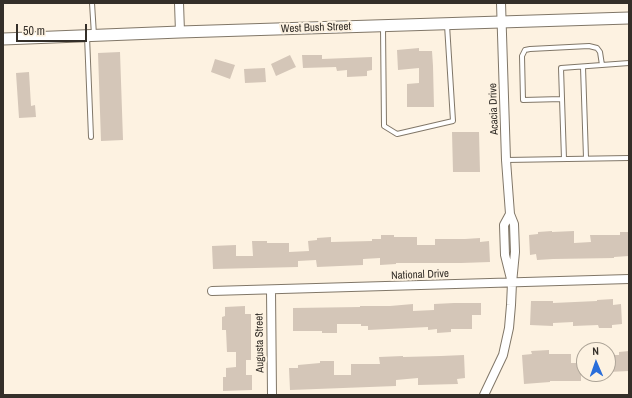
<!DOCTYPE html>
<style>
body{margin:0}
#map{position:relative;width:632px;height:398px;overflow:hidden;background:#fdf2e1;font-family:"Archivo Narrow",sans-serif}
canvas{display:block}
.frame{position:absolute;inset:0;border:4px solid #342f29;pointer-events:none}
.north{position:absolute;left:576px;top:342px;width:40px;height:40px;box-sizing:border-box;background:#fdf2e1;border:1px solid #ada497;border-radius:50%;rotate:358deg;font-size:11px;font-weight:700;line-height:16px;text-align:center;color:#342f29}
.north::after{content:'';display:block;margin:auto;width:14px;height:18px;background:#2a6eda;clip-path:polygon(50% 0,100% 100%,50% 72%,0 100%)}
.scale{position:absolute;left:16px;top:24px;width:71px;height:18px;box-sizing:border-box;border:2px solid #342f29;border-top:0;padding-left:5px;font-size:12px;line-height:14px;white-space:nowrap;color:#342f29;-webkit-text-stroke:3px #fdf2e1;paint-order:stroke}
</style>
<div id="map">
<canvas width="632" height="398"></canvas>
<div class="frame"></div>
<div class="north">N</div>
<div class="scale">50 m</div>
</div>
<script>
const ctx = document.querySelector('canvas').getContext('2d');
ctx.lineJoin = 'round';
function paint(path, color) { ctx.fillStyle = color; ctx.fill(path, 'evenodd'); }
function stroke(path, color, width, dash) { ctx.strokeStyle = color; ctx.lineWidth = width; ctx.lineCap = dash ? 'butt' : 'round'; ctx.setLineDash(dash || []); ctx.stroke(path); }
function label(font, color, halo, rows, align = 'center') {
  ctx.font = font + ' "Archivo Narrow",sans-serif'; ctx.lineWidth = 4; ctx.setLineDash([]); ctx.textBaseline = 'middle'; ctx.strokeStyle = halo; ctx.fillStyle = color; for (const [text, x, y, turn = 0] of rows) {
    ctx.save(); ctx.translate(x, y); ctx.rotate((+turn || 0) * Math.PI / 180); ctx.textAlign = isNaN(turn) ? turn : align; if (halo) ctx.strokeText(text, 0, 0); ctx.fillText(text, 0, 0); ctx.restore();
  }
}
paint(new Path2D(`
 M419 48V51H432L433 66 434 107H407V84L419 83V68L398 70 397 50Z
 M120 52 123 140 101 141 98 53Z
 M290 55 296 67 276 76 271 64Z
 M302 55H322V59L372 57V70L367 71V76L347 77V70L337 71 336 67 303 68Z
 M215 59 235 65 230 79 211 72Z
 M265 68 266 82 245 83 244 69Z
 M29 72 31 106 35 105 36 117 19 118 16 73Z
 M452 132H479L480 172H453Z
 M552 231V232L574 231V243L591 242 590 235H620V232H629V256L614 257V258L553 259 537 260 536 254 530 255 529 235 538 234V232Z
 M381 235H394V237H417V245H435V239H465L480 238V242L489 241 490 262 461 263H396V264L380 265V258L363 259V265L317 267 316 260 298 261V267L213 269 212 246 236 245V256H253L252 241H267V243H289V252L309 251 308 241 317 240V238L331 237V242L372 241V239H381Z
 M613 299V305L621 304 622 324 612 325V328H599L598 325 573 326V322L553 323V326L530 325 531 301H553V303L597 301V300Z
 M454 303H481V315H472V329H451V332L437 333V329L428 330V327L368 330V326H361V324H337V333H322V331H293V308L360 307V306H390L413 304V311L434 310V304Z
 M245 306V314H251V360H246V375H252V390L223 391V377H226V368L236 367V352H227L226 330H222V317L225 316V307Z
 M549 350V354H571V363H581V381H550V382L524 384 522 355 532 354 531 351Z
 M629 351V371L608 372V355H619V352Z
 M464 355 465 378 457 379 458 384 418 385V378L396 380V386L290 390 289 368H298V365L320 363V361H334V375H351V364H380L379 357 403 356V357L441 356Z`), '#d4c6b8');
const service = new Path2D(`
 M92 3 94 35
 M383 27 384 126 397 134 453 121 447 25
 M87 36 91 137
 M583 67 586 158
 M562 99 523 100 522 56 525 50 530 49 589 46 597 48 600 52 602 65
 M564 159 561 68 629 63
 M506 160 629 158`);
const minor = new Path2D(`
 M179 3 180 32
 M501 3 506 160 510 214
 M271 290 272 395
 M212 291 629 279
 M484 395 503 355 509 328 511 305 512 283 515 252 514 224 510 214 504 225 505 255 512 283`);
const secondary = new Path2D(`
 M3 39 180 32 629 18`);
stroke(service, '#817768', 6);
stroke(minor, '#817768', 10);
stroke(secondary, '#817768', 13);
stroke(service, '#fff', 4);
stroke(minor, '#fff', 8);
stroke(secondary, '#fff', 11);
label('11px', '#342f29', '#fdf2e1', [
 ["West Bush Street",316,28,-2],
 ["Acacia Drive",494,109,-92],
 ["National Drive",420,275,-2],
 ["Augusta Street",260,343,-91]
]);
</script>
